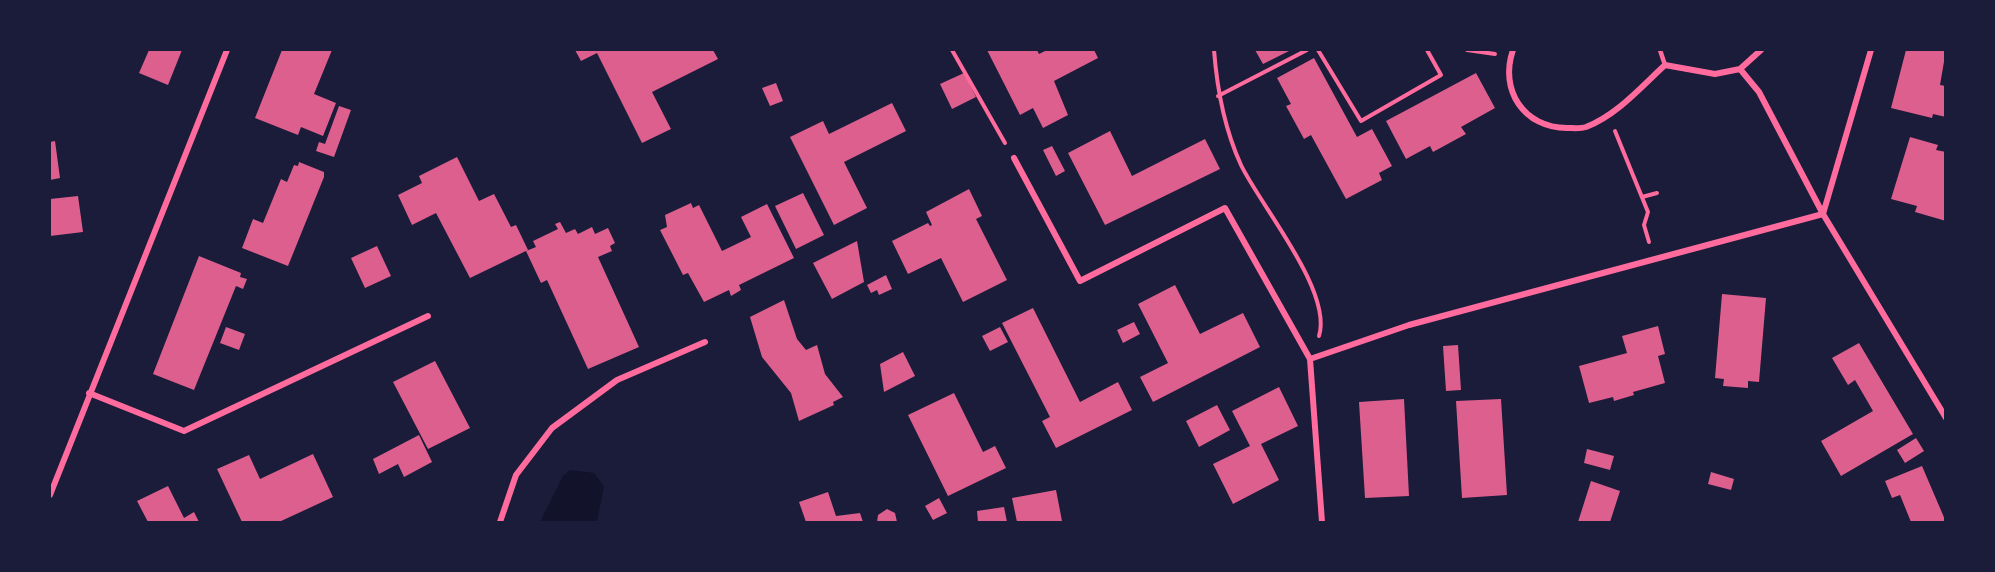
<!DOCTYPE html>
<style>
body{margin:0}
#map{position:relative;width:1995px;height:572px;overflow:hidden;background:#1b1b3a;font-family:Figtree,sans-serif}
canvas{display:block}
.frame{position:absolute;inset:0;border:51px solid #1b1b3a;pointer-events:none}
</style>
<div id="map">
<canvas width="1995" height="572"></canvas>
<div class="frame"></div>
</div>
<script>
const ctx = document.querySelector('canvas').getContext('2d');
ctx.lineJoin = 'round';
function paint(path, color) { ctx.fillStyle = color; ctx.fill(path, 'evenodd'); }
function stroke(path, color, width, dash) { ctx.strokeStyle = color; ctx.lineWidth = width; ctx.lineCap = dash ? 'butt' : 'round'; ctx.setLineDash(dash || []); ctx.stroke(path); }
paint(new Path2D(`
 M570 470 594 473 604 486 597 522H540L563 476Z`), '#12122b');
paint(new Path2D(`
 M149 50H182L168 85 139 73Z
 M282 50H332L314 94 336 103 323 136 301 127 298 135 255 118Z
 M575 50H713L718 59 652 92 671 129 642 143 597 53 581 61Z
 M987 50H1037L1039 54 1047 50H1094L1098 58 1054 81 1068 115 1043 128 1033 108 1020 115Z
 M1255 50H1291L1263 64Z
 M1906 50H1946L1940 85 1946 86V117L1933 114 1932 118 1891 108Z
 M1314 58 1357 137 1372 129 1392 166 1379 173 1382 180 1346 199 1311 135 1304 139 1286 106 1291 104 1277 78Z
 M964 73 976 97 952 109 940 84Z
 M1476 73 1495 108 1461 127 1466 134 1433 152 1430 146 1406 159 1386 121Z
 M776 83 783 101 770 106 762 88Z
 M892 103 906 131 844 162 867 208 834 225 790 137 823 121 829 134Z
 M339 106 351 110 334 157 316 151 319 142 325 144Z
 M1110 131 1132 176 1205 139 1220 169 1105 225 1068 153Z
 M1910 137 1938 145 1936 150 1946 152V221L1915 212 1917 206 1891 199Z
 M55 141 60 178 50 180V142Z
 M1052 146 1065 171 1056 176 1043 150Z
 M457 157 479 201 494 194 511 227 516 225 528 250 470 278 436 213 412 225 398 195 422 183 419 176Z
 M299 162 324 172V177L288 266 242 248 253 219 263 223 281 179 287 182 294 165 298 166Z
 M969 189 982 216 976 219 1007 280 963 302 941 258 908 274 892 241 928 223 930 226 932 225 926 212Z
 M803 193 824 235 796 249 775 206Z
 M78 196 83 232 50 236V199Z
 M691 203 693 208 699 205 722 251 751 237 741 217 767 204 794 258 739 285 741 290 731 296 729 290 704 302 688 273 683 275 660 230 667 227 665 215Z
 M560 222 566 233 575 229 578 234 592 227 595 234 608 228 615 243 610 246 612 251 598 257 639 347 588 369 547 280 541 283 526 251 536 247 533 241 558 229 555 224Z
 M857 241 864 282 832 299 813 263Z
 M377 246 391 276 365 288 351 258Z
 M199 256 241 273 240 277 247 279 243 289 236 286 194 390 153 374Z
 M886 275 892 289 879 295 877 290 871 293 867 285Z
 M1175 285 1200 334 1243 313 1260 347 1153 402 1140 377 1168 363 1138 304Z
 M1722 294 1766 298 1759 382 1748 381V388L1723 386 1724 379 1715 378Z
 M784 300 797 339 806 350 817 345 825 374 843 397 833 402 834 405 799 421 791 393 762 357 750 317Z
 M1033 308 1080 402 1118 382 1132 410 1056 448 1042 421 1050 417 1002 323Z
 M1134 322 1140 334 1123 343 1117 330Z
 M1658 326 1665 354 1658 356 1665 383 1633 392 1634 395 1614 401 1613 397 1589 403 1579 366 1627 353 1622 336Z
 M226 327 245 334 239 350 220 343Z
 M1000 327 1008 342 990 351 982 336Z
 M1859 343 1913 434 1841 476 1821 441 1873 411 1855 380 1848 385 1832 358Z
 M1458 345 1461 390 1446 391 1443 346Z
 M903 352 915 376 884 392 880 364Z
 M435 361 470 428 428 449 393 382Z
 M1279 387 1298 426 1261 444 1279 480 1233 504 1213 464 1250 446 1232 411Z
 M954 393 983 452 995 446 1006 468 948 496 908 415Z
 M1404 399 1409 496 1365 498 1359 402Z
 M1501 399 1507 495 1462 498 1456 401Z
 M1217 405 1230 430 1199 447 1186 421Z
 M419 435 432 462 404 477 398 464 379 474 373 459Z
 M1916 438 1924 451 1905 463 1897 450Z
 M1587 449 1614 456 1610 470 1584 463Z
 M313 454 333 497 279 522H242L217 469 249 455 260 479Z
 M1922 466 1946 522H1911L1900 495 1892 498 1885 481Z
 M1711 472 1734 479 1731 490 1708 484Z
 M1591 481 1620 491 1610 522H1578Z
 M168 486 184 518 194 512 199 522H148L137 501Z
 M1056 490 1062 521 1017 522 1012 498Z
 M828 492 836 516 860 513 863 522H806L799 502Z
 M939 498 947 513 933 520 925 506Z
 M1004 507 1007 522H978L977 511Z
 M887 509 895 513 897 522H877L878 515Z`), '#dd5f8e');
stroke(new Path2D(`
 M952 50 1005 143
 M1214 50C1217 89 1224 128 1241 165 1260 205 1333 291 1319 336
 M1318 50 1361 121 1441 75 1427 50
 M1467 50 1495 54
 M1218 96 1307 50
 M1615 131 1648 212 1644 225 1649 242
 M1642 197 1657 193`), '#ff6b9d', 4);
stroke(new Path2D(`
 M1660 50 1665 65`), '#ff6b9d', 4.5);
stroke(new Path2D(`
 M1513 50C1499 90 1524 128 1567 128 1573 128 1580 129 1586 127 1617 115 1641 87 1665 65L1715 74 1740 69 1761 50
 M1740 69 1759 92 1823 214 1946 418
 M1014 158 1080 281 1225 208 1310 359 1322 522
 M1310 359 1409 325 1823 214 1871 50
 M89 393 184 431 428 316
 M50 495 227 50
 M500 522 516 475 552 428 617 380 705 342`), '#ff6b9d', 6);
</script>
